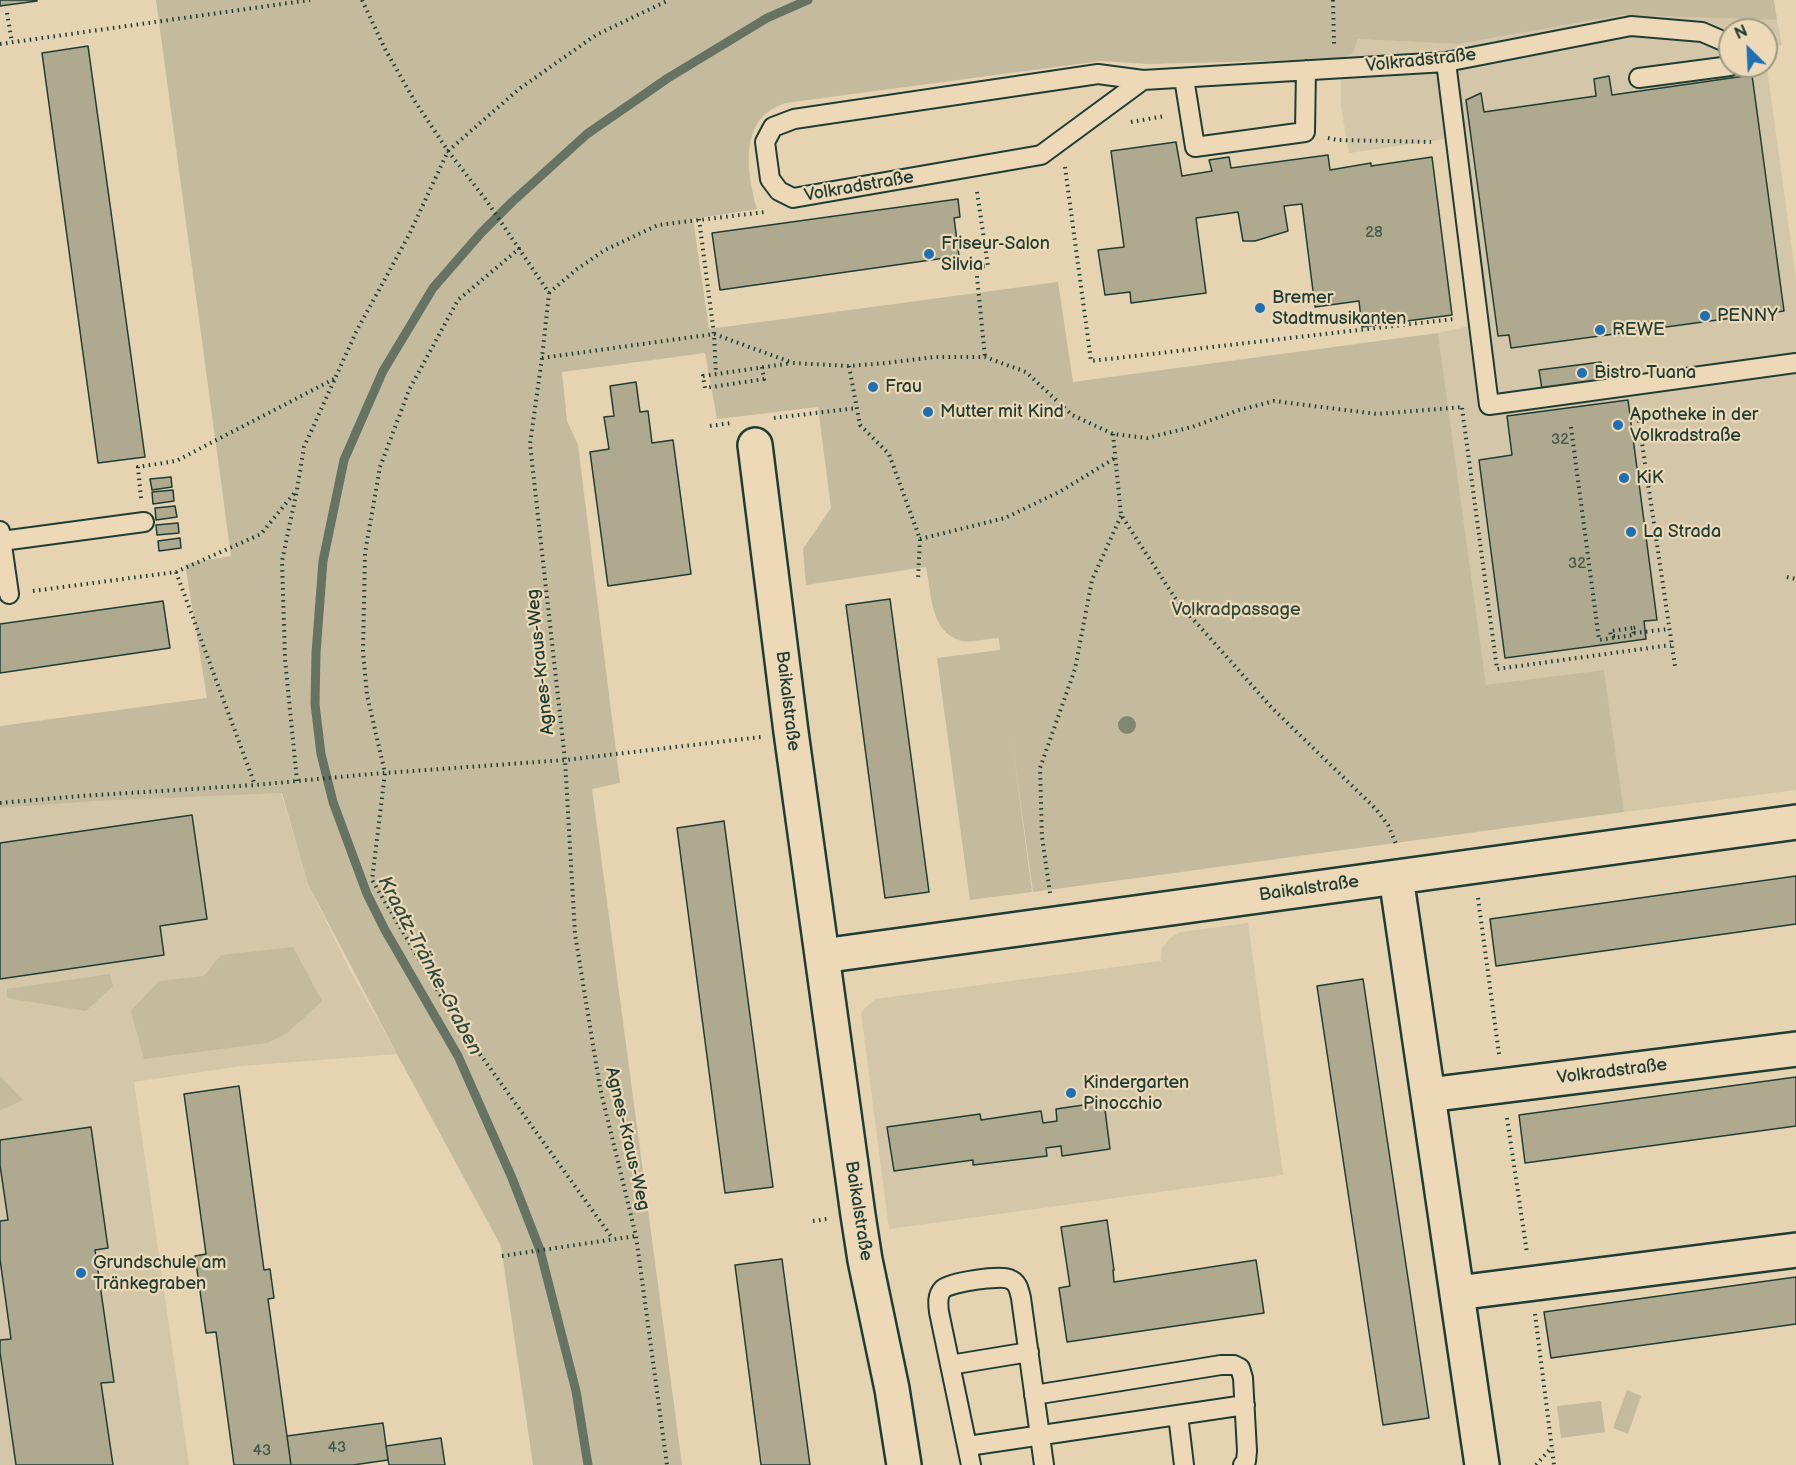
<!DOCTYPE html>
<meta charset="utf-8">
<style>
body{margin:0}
#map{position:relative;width:1796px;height:1465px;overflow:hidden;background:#e5d3b2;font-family:"Balsamiq Sans",sans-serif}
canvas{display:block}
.north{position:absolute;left:1718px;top:18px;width:60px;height:60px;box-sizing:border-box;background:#edd9b7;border:2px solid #9b9b83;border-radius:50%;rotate:336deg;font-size:16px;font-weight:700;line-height:24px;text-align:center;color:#1f3d34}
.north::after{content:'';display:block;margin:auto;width:21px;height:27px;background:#1f6fb2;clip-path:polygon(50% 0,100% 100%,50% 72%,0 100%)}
</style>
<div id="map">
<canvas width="1796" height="1465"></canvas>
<div class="north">N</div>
</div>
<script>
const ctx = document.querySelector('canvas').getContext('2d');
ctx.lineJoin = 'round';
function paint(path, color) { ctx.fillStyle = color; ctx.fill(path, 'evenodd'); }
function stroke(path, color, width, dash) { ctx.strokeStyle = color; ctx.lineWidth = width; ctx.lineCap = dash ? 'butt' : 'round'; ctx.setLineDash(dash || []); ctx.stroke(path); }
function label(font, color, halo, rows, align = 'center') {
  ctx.font = font + ' "Balsamiq Sans",sans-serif'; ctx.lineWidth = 4.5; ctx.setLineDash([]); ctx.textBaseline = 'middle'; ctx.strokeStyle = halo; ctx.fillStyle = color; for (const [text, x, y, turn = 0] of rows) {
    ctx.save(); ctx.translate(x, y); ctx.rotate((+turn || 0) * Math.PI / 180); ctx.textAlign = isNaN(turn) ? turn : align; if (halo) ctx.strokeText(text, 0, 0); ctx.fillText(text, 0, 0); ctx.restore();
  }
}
paint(new Path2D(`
 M1622 15 1777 20 1782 45 1766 49V30H1730V66H1766V62L1796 279V790L1624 812 1604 670 1486 686 1438 333 1470 326 1445 139 1349 153 1341 107V59L1353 53 1358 39 1458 44Z
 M281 793 308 884 349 969 397 1054 241 1066 134 1082 189 1465H0V808L99 801Z
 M1248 923 1283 1175 889 1229 861 1012 875 999 1161 961 1162 948 1170 938 1181 932Z`), '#d4c6a8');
paint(new Path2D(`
 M156 0H1774L1777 20 1622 15 1458 44 1358 39 1353 53 1341 59 1148 64 1101 61 785 103C773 108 762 114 756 126 743 149 750 186 757 209L693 219 709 329 1058 282 1073 382 1438 333 1486 685 1604 670 1624 812 1033 892 1011 733 1032 892 970 900 937 658 1000 650 999 638C990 638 969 643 961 641 929 631 932 593 926 567L806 585 803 549 831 508 818 407 717 419 705 353 562 372 567 421 578 445 620 783 592 789 682 1465H533L501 1246 397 1054 308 884 282 793 99 801 0 808V726L207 698 185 564 231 556Z
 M293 947 322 1001 286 1034 267 1043 144 1059 131 1011 159 981 204 976 221 955Z
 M110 974 113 986 86 1011 7 998V989Z
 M0 1076 23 1100 1 1110H0Z
 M1627 1390 1641 1396 1628 1434 1613 1428Z
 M1601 1401 1605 1432 1561 1438 1557 1406Z`), '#c4ba9d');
stroke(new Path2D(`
 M588 1465 576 1391 540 1250 512 1178 458 1056 385 930 367 894 333 802 321 754 315 704 316 653 323 561 344 460 383 371 433 288 481 233 512 202 587 134 668 78 767 18 808 0`), '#677362', 9);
const building = new Path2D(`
 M0 0H37V1L0 6Z
 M88 46 145 457 98 463 42 53Z
 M1752 75 1784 311 1511 348 1509 335 1498 336 1466 100 1481 93 1484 112 1596 96 1594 79 1609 76 1612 95Z
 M1176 142 1182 176 1212 171 1209 160 1229 157 1231 168 1328 155 1330 170 1371 163V166L1432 157 1452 315 1362 327 1359 301 1315 307 1302 204 1284 206 1288 231 1255 241H1243L1238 212 1196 218 1206 293 1131 303 1130 292 1105 295 1098 250 1124 247 1111 151Z
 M958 199 960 217 954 218 959 256 720 290 712 233Z
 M1601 362 1604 381 1542 389 1539 370Z
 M636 382 640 412 648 411 652 443 673 440 691 574 608 586 590 452 609 449 604 417 614 416 610 386Z
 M1628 400 1657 620 1644 621 1646 639 1505 658 1479 460 1512 455 1507 416Z
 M171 477 172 487 152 490 150 479Z
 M173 490 174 501 153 504 152 492Z
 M175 506 177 517 156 520 155 508Z
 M178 523 179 533 157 535 156 525Z
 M180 538 181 548 159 551 158 541Z
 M890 599 929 892 885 898 846 605Z
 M163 601 170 648 0 673V624Z
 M192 815 207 919 160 926 164 955 0 979V843Z
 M724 821 773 1187 725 1193 677 828Z
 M1796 876V924L1496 966 1490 919Z
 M1363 979 1429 1418 1383 1425 1317 986Z
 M1796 1077V1126L1525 1163 1519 1115Z
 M239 1086 264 1270 270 1269 274 1298 268 1299 291 1465H234L216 1332 206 1333 195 1256 206 1254 184 1094Z
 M1104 1102 1110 1149 1062 1156 1061 1146 1046 1148 1047 1156 973 1165V1160L894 1171 887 1127 980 1114 981 1120 1041 1111 1043 1123 1057 1121 1056 1109Z
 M91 1127 108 1248 95 1250 114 1382 101 1383 113 1465H16L0 1352V1340L11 1339 0 1259V1221L8 1220 0 1165V1140Z
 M1107 1220 1114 1270H1113L1114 1282 1256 1260 1264 1313 1067 1342 1059 1288 1070 1286 1061 1227Z
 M782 1259 787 1297 810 1465H761L735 1265Z
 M1796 1277V1324L1551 1358 1544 1312Z
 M383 1423 388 1460 353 1465H291L287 1436Z
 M441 1438 445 1465H389L386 1446Z`);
paint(building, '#aea98f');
stroke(building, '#1f3d34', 1.5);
const service = new Path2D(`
 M1446 62 1489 405 1796 363
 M1184 78 1195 147 1305 132 1306 70
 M1639 78 1730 66
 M1143 80 1041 155 793 198 779 191 770 179 765 142 773 127 794 119 1098 74 1143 80 1446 62 1631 26 1702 32 1730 44
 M0 531 9 594
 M2 541 144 522
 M950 1365 1029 1352
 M1034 1395 1221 1365H1234L1240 1368 1243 1378 1247 1451 1246 1461 1243 1465
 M1178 1415 1184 1465
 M968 1446 1245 1405
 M971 1465 939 1312C938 1304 937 1295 943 1289 951 1282 1000 1275 1009 1279 1018 1282 1019 1290 1021 1298L1044 1465`);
const minor = new Path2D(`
 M755 445 791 732 858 1215 865 1260 892 1389 904 1465
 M1396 877 1482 1465
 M822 956 1796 822
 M1428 1095 1796 1049
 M1457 1293 1796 1250`);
stroke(service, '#1f3d34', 22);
stroke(minor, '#1f3d34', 38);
stroke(new Path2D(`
 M362 0 385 49 414 100 448 151 486 200 549 293 542 358 530 444 565 760 575 934 600 1088 636 1236 667 1465
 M1333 0 1334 44
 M7 13 12 42
 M0 44 310 0
 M1131 122 1165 116
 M1328 138 1338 140 1431 142
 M1065 167 1091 361 1454 319
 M977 192 988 266 976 267 985 357
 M699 219 714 334 716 374
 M520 248 458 300 409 390 380 467 365 553 363 652 367 695 385 773 372 880 454 1018 613 1239
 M549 293 577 269 605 250 658 225 765 212
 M542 358 714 334 793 363 849 366 887 363 935 357H985L1026 372 1072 415 1113 434 1147 438 1192 427 1239 410 1274 401 1377 414 1464 407
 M849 366 860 425 889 454 920 539 918 579
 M762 367 764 379 705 388 703 376 792 363
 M1462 408 1497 669 1671 645
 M1637 409 1675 666
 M774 418 857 408
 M710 426 731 423
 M1571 427 1599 640 1634 635 1633 628 1638 627
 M1113 434 1121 515 1177 601 1272 708 1376 809 1388 825 1397 846
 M141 498 138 467 176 461 334 379
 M920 539 1005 518 1061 491 1115 458
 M176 572 255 785
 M1787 577 1796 579
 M33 591 176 572 261 534 296 491
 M1634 633 1669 629
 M1615 636H1611L1610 631 1633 628
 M297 781 285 659 282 561 297 490 304 447 357 330 409 235 448 151 519 89 596 35 669 0
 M0 803 81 796 255 785 371 774 565 760 761 737
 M1050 893 1042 837 1040 768 1075 669 1092 580 1121 516
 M1478 898 1499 1054
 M1507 1118 1527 1253
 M813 1221 827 1219
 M502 1256 636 1236
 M1535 1314 1554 1465
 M1536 1465 1552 1447`), '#1f3d34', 4, [1.5, 4.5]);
stroke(service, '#edd9b7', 18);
stroke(minor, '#edd9b7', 33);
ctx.fillStyle = '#818872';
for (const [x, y] of [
 [1127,725]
]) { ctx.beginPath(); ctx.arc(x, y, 9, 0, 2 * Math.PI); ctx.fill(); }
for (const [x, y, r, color] of [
 [929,254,6,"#1f6fb2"],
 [1260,308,6,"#1f6fb2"],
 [1705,316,6,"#1f6fb2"],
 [1600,330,6,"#1f6fb2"],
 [1582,373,6,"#1f6fb2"],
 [873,387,6,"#1f6fb2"],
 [928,412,6,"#1f6fb2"],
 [1618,425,6,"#1f6fb2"],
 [1624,478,6,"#1f6fb2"],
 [1631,532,6,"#1f6fb2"],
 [1071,1093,6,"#1f6fb2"],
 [81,1273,6,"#1f6fb2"]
]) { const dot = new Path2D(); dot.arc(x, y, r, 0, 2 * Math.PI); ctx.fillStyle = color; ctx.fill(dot); stroke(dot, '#edd9b7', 2); }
label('15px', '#43584b', null, [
 ["28",1374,233],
 ["32",1560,440],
 ["32",1577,564],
 ["43",337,1448],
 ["43",262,1451]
]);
label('18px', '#1f3d34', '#edd9b7', [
 ["Volkradstraße",1421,61,-6],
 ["Volkradstraße",859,187,-10],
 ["Agnes-Kraus-Weg",541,662,-96],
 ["Baikalstraße",787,701,83],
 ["Baikalstraße",1309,889,-8],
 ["Volkradstraße",1612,1072,-7],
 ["Agnes-Kraus-Weg",627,1139,77],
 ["Baikalstraße",858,1211,81]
]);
label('18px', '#1f3d34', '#edd9b7', [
 ["Friseur-Salon",941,244],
 ["Silvia",941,265],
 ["Bremer",1272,298],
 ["Stadtmusikanten",1272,319],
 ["PENNY",1717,316],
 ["REWE",1612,330],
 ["Bistro Tuana",1594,373],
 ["Frau",885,387],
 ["Mutter mit Kind",940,412],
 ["Apotheke in der",1630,415],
 ["Volkradstraße",1630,436],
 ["KiK",1636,478],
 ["La Strada",1643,532],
 ["Kindergarten",1083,1083],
 ["Pinocchio",1083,1104],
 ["Grundschule am",93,1263],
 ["Tränkegraben",93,1284]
], 'left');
label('18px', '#304a3e', '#edd9b7', [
 ["Volkradpassage",1236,610]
]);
label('italic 20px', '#314a3f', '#edd9b7', [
 ["Kraatz-Tränke-Graben",429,966,62]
]);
</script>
